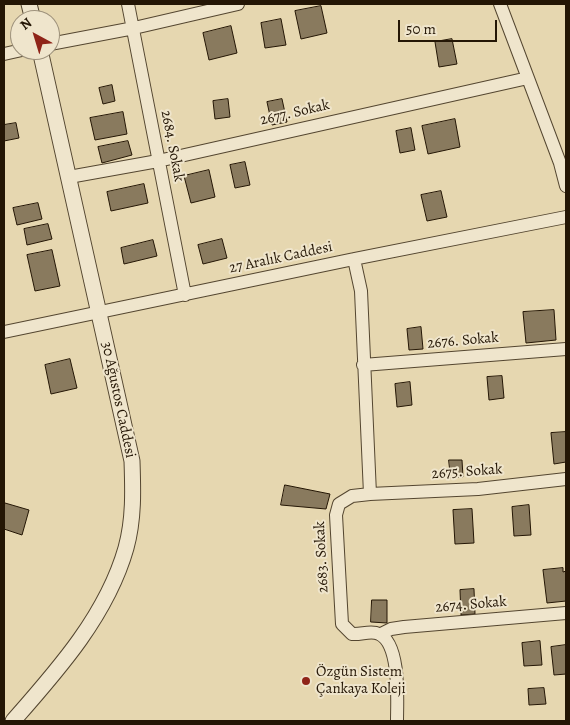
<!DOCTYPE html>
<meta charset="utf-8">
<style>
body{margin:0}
#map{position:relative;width:570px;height:725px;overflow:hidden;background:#e6d7b0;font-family:Alegreya,serif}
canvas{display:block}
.frame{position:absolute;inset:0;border:5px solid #241605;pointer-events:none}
.north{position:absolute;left:10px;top:10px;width:50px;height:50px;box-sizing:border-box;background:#efe5cc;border:1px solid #9e927c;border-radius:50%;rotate:321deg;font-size:14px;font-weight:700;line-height:20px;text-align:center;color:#241605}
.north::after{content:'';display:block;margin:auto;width:18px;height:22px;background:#8f2418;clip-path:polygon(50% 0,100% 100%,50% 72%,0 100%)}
.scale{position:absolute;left:398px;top:20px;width:99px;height:22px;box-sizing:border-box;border:2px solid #241605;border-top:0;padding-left:6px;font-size:15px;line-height:18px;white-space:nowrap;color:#241605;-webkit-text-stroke:4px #efe5cc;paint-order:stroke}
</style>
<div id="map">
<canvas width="570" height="725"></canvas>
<div class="frame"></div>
<div class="north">N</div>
<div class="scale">50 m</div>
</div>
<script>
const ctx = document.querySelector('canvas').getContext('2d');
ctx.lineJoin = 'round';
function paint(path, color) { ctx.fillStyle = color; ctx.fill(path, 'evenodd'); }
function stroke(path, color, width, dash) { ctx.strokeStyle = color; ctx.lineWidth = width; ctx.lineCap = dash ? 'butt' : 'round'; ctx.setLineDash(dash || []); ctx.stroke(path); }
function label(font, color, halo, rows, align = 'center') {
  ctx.font = font + ' Alegreya,serif'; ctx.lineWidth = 4; ctx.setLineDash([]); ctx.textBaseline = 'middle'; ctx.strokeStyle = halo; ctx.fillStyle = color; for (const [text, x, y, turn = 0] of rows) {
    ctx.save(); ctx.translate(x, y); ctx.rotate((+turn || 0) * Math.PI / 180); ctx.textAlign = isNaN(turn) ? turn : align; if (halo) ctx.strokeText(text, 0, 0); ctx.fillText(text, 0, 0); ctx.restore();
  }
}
const building = new Path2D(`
 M321 6 327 33 301 39 295 11Z
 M281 19 286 45 265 48 261 23Z
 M231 26 237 53 209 60 203 33Z
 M452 39 457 64 439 67 435 42Z
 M112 85 115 101 103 104 99 88Z
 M228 99 230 117 215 119 213 101Z
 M282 99 287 122 272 125 267 102Z
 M123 112 127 134 95 140 90 118Z
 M455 119 460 147 428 154 422 126Z
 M16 123 19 138 4 141V125Z
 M411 128 415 150 400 153 396 131Z
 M128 141 132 155 102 163 98 147Z
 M245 162 250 185 235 188 230 165Z
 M209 170 215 197 191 203 184 176Z
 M144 184 148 203 111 211 107 192Z
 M441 191 447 217 427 221 421 195Z
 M38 203 42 219 17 225 13 208Z
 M48 224 52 239 27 245 24 229Z
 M222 239 227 258 203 264 198 245Z
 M153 240 157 256 124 264 121 248Z
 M52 250 60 286 35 291 27 255Z
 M554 310 556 340 526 343 523 312Z
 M421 327 423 349 409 350 407 329Z
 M70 359 77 388 51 394 45 365Z
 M502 376 504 398 489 400 487 377Z
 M410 382 412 405 397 407 395 384Z
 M566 432V462L554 464 551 433Z
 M449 460H462L463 477 451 478Z
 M285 485 330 494 326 509 281 505Z
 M5 503 29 510 22 535 4 529Z
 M529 505 531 535 514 536 512 507Z
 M472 509 474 543 455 544 453 510Z
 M563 568V572L566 571V601L547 603 543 570Z
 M474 589 475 614 461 615 460 590Z
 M372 600H387V623L371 622Z
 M540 641 542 665 524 666 522 643Z
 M566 645V674L554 675 551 647Z
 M544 688 546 704 529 705 528 689Z`);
paint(building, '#897a5e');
stroke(building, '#241605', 1);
const minor = new Path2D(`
 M128 4 185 295
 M500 4 560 163 566 186
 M50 44 134 28 238 4
 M4 54 22 50
 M69 177 158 161 528 78
 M354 259 361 291 370 494
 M4 332 354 259 566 217
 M363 365 566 349
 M381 634 391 629 404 627 566 613
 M397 721C397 701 401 644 379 634 371 630 361 635 352 634L342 624 336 515 339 504 352 496 370 494 478 489 566 479`);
const tertiary = new Path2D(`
 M29 4 33 20
 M13 721C58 670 107 615 126 548 134 519 133 490 132 461L40 50`);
stroke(minor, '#544630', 14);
stroke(tertiary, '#544630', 17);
stroke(minor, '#efe5cc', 12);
stroke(tertiary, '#efe5cc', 15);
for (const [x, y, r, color] of [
 [306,681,5,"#8f2418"]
]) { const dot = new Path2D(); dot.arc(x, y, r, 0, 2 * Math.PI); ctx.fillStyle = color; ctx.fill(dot); stroke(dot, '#efe5cc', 2); }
label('15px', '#241605', '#efe5cc', [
 ["2677. Sokak",295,113,-13],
 ["2684. Sokak",172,146,79],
 ["27 Aralık Caddesi",281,258,-12],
 ["2676. Sokak",463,341,-5],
 ["30 Ağustos Caddesi",118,400,78],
 ["2675. Sokak",467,472,-4],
 ["2683. Sokak",322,557,-93],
 ["2674. Sokak",471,605,-5]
]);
label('15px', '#241605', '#efe5cc', [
 ["Özgün Sistem",316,672],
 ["Çankaya Koleji",316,689]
], 'left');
</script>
